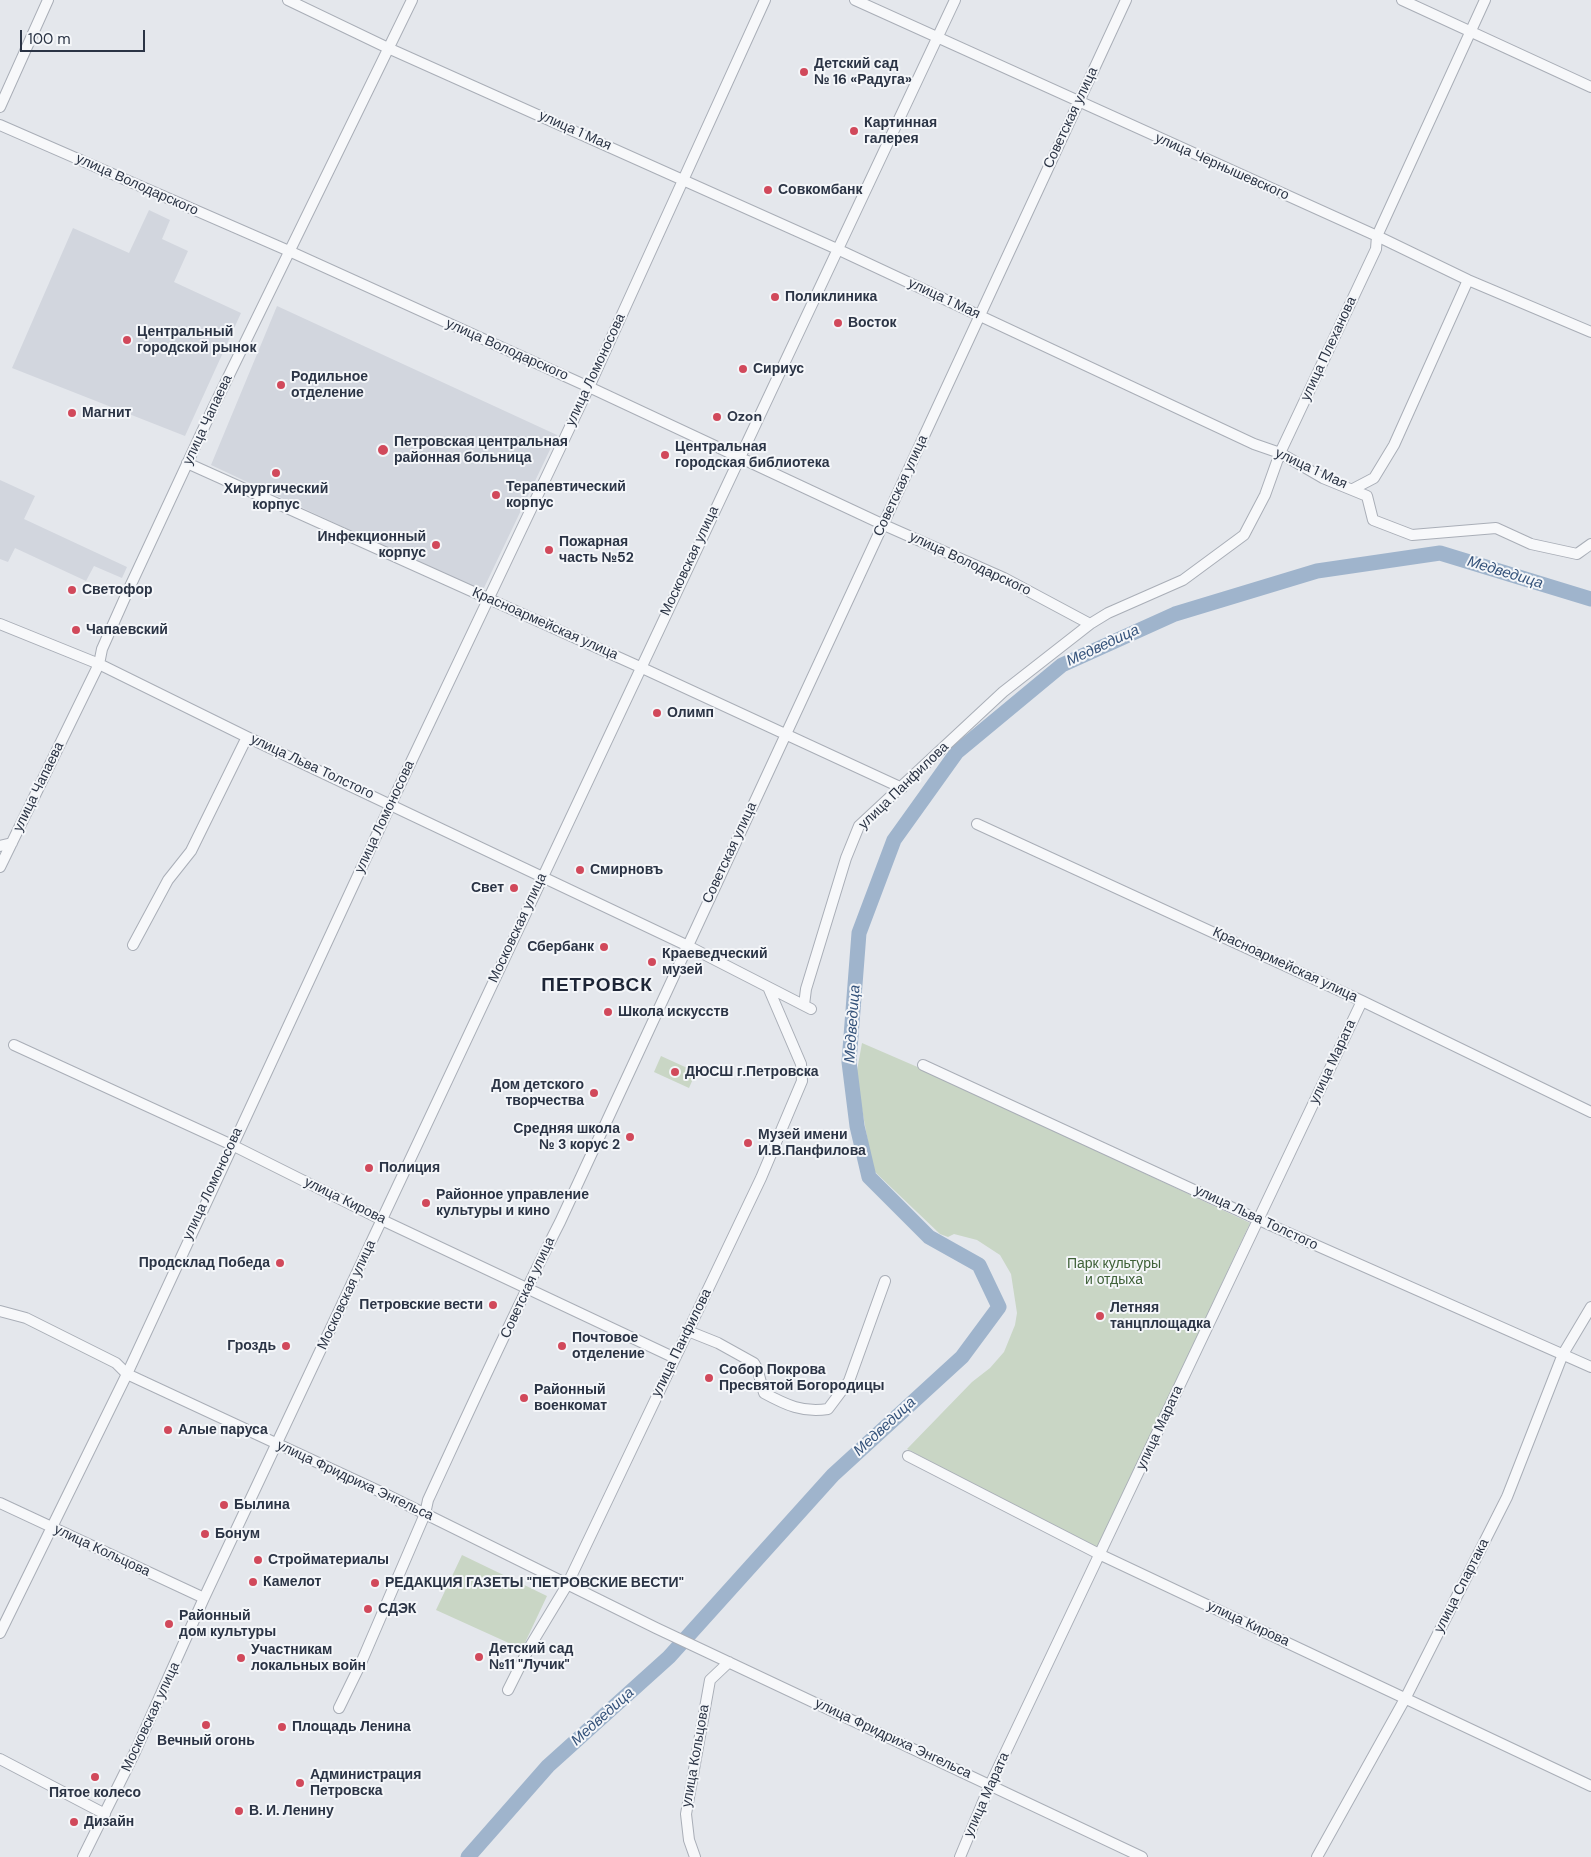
<!DOCTYPE html>
<meta charset="utf-8">
<style>
body{margin:0}
#map{position:relative;width:1591px;height:1857px;overflow:hidden;background:#e4e7ec;font-family:"DM Sans",sans-serif}
canvas{display:block}
.scale{position:absolute;left:20px;top:30px;width:125px;height:22px;box-sizing:border-box;border:2px solid #2b3445;border-top:0;padding-left:6px;font-size:15px;line-height:18px;white-space:nowrap;color:#2b3445;-webkit-text-stroke:4px #f4f6f9;paint-order:stroke}
</style>
<div id="map">
<canvas width="1591" height="1857"></canvas>
<div class="scale">100 m</div>
</div>
<script>
const ctx = document.querySelector('canvas').getContext('2d');
ctx.lineJoin = 'round';
function paint(path, color) { ctx.fillStyle = color; ctx.fill(path, 'evenodd'); }
function stroke(path, color, width, dash) { ctx.strokeStyle = color; ctx.lineWidth = width; ctx.lineCap = dash ? 'butt' : 'round'; ctx.setLineDash(dash || []); ctx.stroke(path); }
function label(font, color, halo, rows, align = 'center') {
  ctx.font = font + ' "DM Sans",sans-serif'; ctx.lineWidth = 4; ctx.setLineDash([]); ctx.textBaseline = 'middle'; ctx.strokeStyle = halo; ctx.fillStyle = color; for (const [text, x, y, turn = 0] of rows) {
    ctx.save(); ctx.translate(x, y); ctx.rotate((+turn || 0) * Math.PI / 180); ctx.textAlign = isNaN(turn) ? turn : align; if (halo) ctx.strokeText(text, 0, 0); ctx.fillText(text, 0, 0); ctx.restore();
  }
}
paint(new Path2D(`
 M149 210 170 220 162 239 188 251 174 282 241 313 185 436 12 368 73 228 129 253Z
 M277 306 557 435 482 592 211 465Z
 M0 480 35 496 24 519 127 567 122 578 94 566 86 581 15 548 8 562 0 559Z`), '#d2d6de');
paint(new Path2D(`
 M862 1043 936 1075 1250 1223 1150 1437 1100 1552 907 1449 972 1382 990 1368 1004 1352 1015 1325 1017 1313 1011 1274 1000 1255 977 1240 954 1234 948 1237 940 1234 873 1170 856 1076Z
 M661 1056 696 1072 689 1088 654 1072Z
 M462 1555 547 1596 522 1649 436 1610Z`), '#c9d6c5');
stroke(new Path2D(`
 M468 1857 548 1766 669 1657 833 1475 962 1357 999 1307 979 1265 929 1237 869 1177 857 1126 849 1062 859 933 894 840 957 752 1062 665 1175 614 1317 571 1440 553 1591 599`), '#9fb4cc', 15);
const minor = new Path2D(`
 M288 0 388 48 837 249 1254 444 1280 453 1323 478 1367 496 1373 520 1412 535 1496 528 1531 544 1577 554 1591 544
 M855 0 1377 236 1468 280 1591 332
 M1402 0 1591 87
 M0 107 48 0
 M0 125 289 251 589 387 884 525 1004 578 1090 624
 M187 463 640 667 902 788
 M1353 489 1374 478 1394 445 1468 280
 M0 624 99 664 247 737 688 946 811 1009
 M977 824 1362 1001 1591 1112
 M0 846 12 843
 M0 867 99 664 102 649 127 593 213 408 412 0
 M133 945 168 880 191 851 247 737
 M804 1005 806 989 846 858 859 826 1003 692 1090 624 1108 613 1183 580 1244 535 1265 495 1280 453 1376 249 1377 236 1485 0
 M14 1045 232 1145 382 1220 675 1358
 M923 1065 1259 1220 1591 1367
 M0 1311 26 1318 116 1363 127 1374 383 1493 656 1628 1142 1857
 M688 1331 718 1343 754 1363 757 1368 764 1393C786 1405 803 1413 828 1409L849 1381 885 1281
 M908 1456 1101 1555 1591 1786
 M0 1503 204 1598
 M0 1633 127 1374 391 804 589 387 765 0
 M508 1690 529 1648 567 1585 761 1178 802 1081 801 1064 768 987
 M339 1708 361 1663 425 1514 428 1500C471 1407 513 1314 560 1222L1126 0
 M0 1759 105 1814
 M83 1857 135 1752 204 1598 955 0
 M695 1857 689 1840 686 1814 710 1680 729 1662
 M960 1857 990 1785 1362 1001
 M1317 1857 1406 1697 1507 1497 1563 1354 1591 1307`);
stroke(minor, '#a9aeb7', 12);
stroke(minor, '#f7f8fa', 10);
for (const [x, y, r, color] of [
 [804,72,5,"#d1495b"],
 [854,131,5,"#d1495b"],
 [768,190,5,"#d1495b"],
 [775,297,5,"#d1495b"],
 [838,323,5,"#d1495b"],
 [127,340,5,"#d1495b"],
 [743,369,5,"#d1495b"],
 [281,385,5,"#d1495b"],
 [72,413,5,"#d1495b"],
 [717,417,5,"#d1495b"],
 [383,450,6,"#d1495b"],
 [665,455,5,"#d1495b"],
 [276,473,5,"#d1495b"],
 [496,495,5,"#d1495b"],
 [436,545,5,"#d1495b"],
 [549,550,5,"#d1495b"],
 [72,590,5,"#d1495b"],
 [76,630,5,"#d1495b"],
 [657,713,5,"#d1495b"],
 [580,870,5,"#d1495b"],
 [514,888,5,"#d1495b"],
 [604,947,5,"#d1495b"],
 [652,962,5,"#d1495b"],
 [608,1012,5,"#d1495b"],
 [675,1072,5,"#d1495b"],
 [594,1093,5,"#d1495b"],
 [630,1137,5,"#d1495b"],
 [748,1143,5,"#d1495b"],
 [369,1168,5,"#d1495b"],
 [426,1203,5,"#d1495b"],
 [280,1263,5,"#d1495b"],
 [493,1305,5,"#d1495b"],
 [1100,1316,5,"#d1495b"],
 [286,1346,5,"#d1495b"],
 [562,1346,5,"#d1495b"],
 [709,1378,5,"#d1495b"],
 [524,1398,5,"#d1495b"],
 [168,1430,5,"#d1495b"],
 [224,1505,5,"#d1495b"],
 [205,1534,5,"#d1495b"],
 [258,1560,5,"#d1495b"],
 [253,1582,5,"#d1495b"],
 [375,1583,5,"#d1495b"],
 [368,1609,5,"#d1495b"],
 [169,1624,5,"#d1495b"],
 [479,1657,5,"#d1495b"],
 [241,1658,5,"#d1495b"],
 [206,1725,5,"#d1495b"],
 [282,1727,5,"#d1495b"],
 [95,1777,5,"#d1495b"],
 [300,1783,5,"#d1495b"],
 [239,1811,5,"#d1495b"],
 [74,1822,5,"#d1495b"]
]) { const dot = new Path2D(); dot.arc(x, y, r, 0, 2 * Math.PI); ctx.fillStyle = color; ctx.fill(dot); stroke(dot, '#f4f6f9', 2); }
label('bold 14px', '#2b3445', '#f4f6f9', [
 ["Детский сад",814,64],
 ["№ 16 «Радуга»",814,80],
 ["Картинная",864,123],
 ["галерея",864,139],
 ["Совкомбанк",778,190],
 ["Поликлиника",785,297],
 ["Восток",848,323],
 ["Центральный",137,332],
 ["городской рынок",137,348],
 ["Сириус",753,369],
 ["Родильное",291,377],
 ["отделение",291,393],
 ["Магнит",82,413],
 ["Ozon",727,417],
 ["Петровская центральная",394,442],
 ["районная больница",394,458],
 ["Центральная",675,447],
 ["городская библиотека",675,463],
 ["Терапевтический",506,487],
 ["корпус",506,503],
 ["Хирургический",276,489,"center"],
 ["корпус",276,505,"center"],
 ["Инфекционный",426,537,"right"],
 ["корпус",426,553,"right"],
 ["Пожарная",559,542],
 ["часть №52",559,558],
 ["Светофор",82,590],
 ["Чапаевский",86,630],
 ["Олимп",667,713],
 ["Смирновъ",590,870],
 ["Свет",504,888,"right"],
 ["Сбербанк",594,947,"right"],
 ["Краеведческий",662,954],
 ["музей",662,970],
 ["Школа искусств",618,1012],
 ["ДЮСШ г.Петровска",685,1072],
 ["Дом детского",584,1085,"right"],
 ["творчества",584,1101,"right"],
 ["Средняя школа",620,1129,"right"],
 ["№ 3 корус 2",620,1145,"right"],
 ["Музей имени",758,1135],
 ["И.В.Панфилова",758,1151],
 ["Полиция",379,1168],
 ["Районное управление",436,1195],
 ["культуры и кино",436,1211],
 ["Продсклад Победа",270,1263,"right"],
 ["Петровские вести",483,1305,"right"],
 ["Летняя",1110,1308],
 ["танцплощадка",1110,1324],
 ["Почтовое",572,1338],
 ["отделение",572,1354],
 ["Гроздь",276,1346,"right"],
 ["Собор Покрова",719,1370],
 ["Пресвятой Богородицы",719,1386],
 ["Районный",534,1390],
 ["военкомат",534,1406],
 ["Алые паруса",178,1430],
 ["Былина",234,1505],
 ["Бонум",215,1534],
 ["Стройматериалы",268,1560],
 ["Камелот",263,1582],
 ["РЕДАКЦИЯ ГАЗЕТЫ \"ПЕТРОВСКИЕ ВЕСТИ\"",385,1583],
 ["СДЭК",378,1609],
 ["Районный",179,1616],
 ["дом культуры",179,1632],
 ["Детский сад",489,1649],
 ["№11 \"Лучик\"",489,1665],
 ["Участникам",251,1650],
 ["локальных войн",251,1666],
 ["Площадь Ленина",292,1727],
 ["Вечный огонь",206,1741,"center"],
 ["Администрация",310,1775],
 ["Петровска",310,1791],
 ["Пятое колесо",95,1793,"center"],
 ["В. И. Ленину",249,1811],
 ["Дизайн",84,1822]
], 'left');
label('14px', '#2b3445', '#f4f6f9', [
 ["Советская улица",1071,118,-65],
 ["улица 1 Мая",575,131,24],
 ["улица Чернышевского",1222,167,24],
 ["улица Володарского",137,185,24],
 ["улица 1 Мая",944,299,25],
 ["улица Плеханова",1329,349,-65],
 ["улица Володарского",507,350,24],
 ["улица Ломоносова",596,370,-65],
 ["улица Чапаева",208,420,-65],
 ["улица 1 Мая",1311,469,25],
 ["Советская улица",901,486,-65],
 ["Московская улица",690,561,-65],
 ["улица Володарского",970,564,25],
 ["Красноармейская улица",545,624,24],
 ["улица Льва Толстого",312,767,25],
 ["улица Панфилова",904,786,-44],
 ["улица Чапаева",39,787,-64],
 ["улица Ломоносова",385,817,-65],
 ["Советская улица",730,853,-65],
 ["Московская улица",518,928,-65],
 ["Красноармейская улица",1285,965,25],
 ["улица Марата",1333,1062,-65],
 ["улица Ломоносова",213,1184,-65],
 ["улица Кирова",345,1201,26],
 ["улица Льва Толстого",1256,1218,25],
 ["Советская улица",528,1288,-65],
 ["Московская улица",347,1295,-65],
 ["улица Панфилова",682,1343,-64],
 ["улица Марата",1160,1428,-65],
 ["улица Фридриха Энгельса",355,1481,25],
 ["улица Кольцова",102,1551,25],
 ["улица Спартака",1462,1586,-63],
 ["улица Кирова",1248,1624,25],
 ["Московская улица",151,1717,-65],
 ["улица Фридриха Энгельса",893,1739,25],
 ["улица Кольцова",696,1756,-80],
 ["улица Марата",987,1795,-66]
]);
label('14px', '#3f6138', '#f4f6f9', [
 ["Парк культуры",1114,1264],
 ["и отдыха",1114,1280]
]);
label('italic 15px', '#34527a', '#f4f6f9', [
 ["Медведица",1505,573,17],
 ["Медведица",1103,646,-25],
 ["Медведица",853,1024,-86],
 ["Медведица",885,1427,-43],
 ["Медведица",603,1717,-42]
]);
ctx.letterSpacing = '1px';
label('bold 19px', '#1d2536', '#f4f6f9', [
 ["ПЕТРОВСК",597,986]
]);
ctx.letterSpacing = '0px';
</script>
